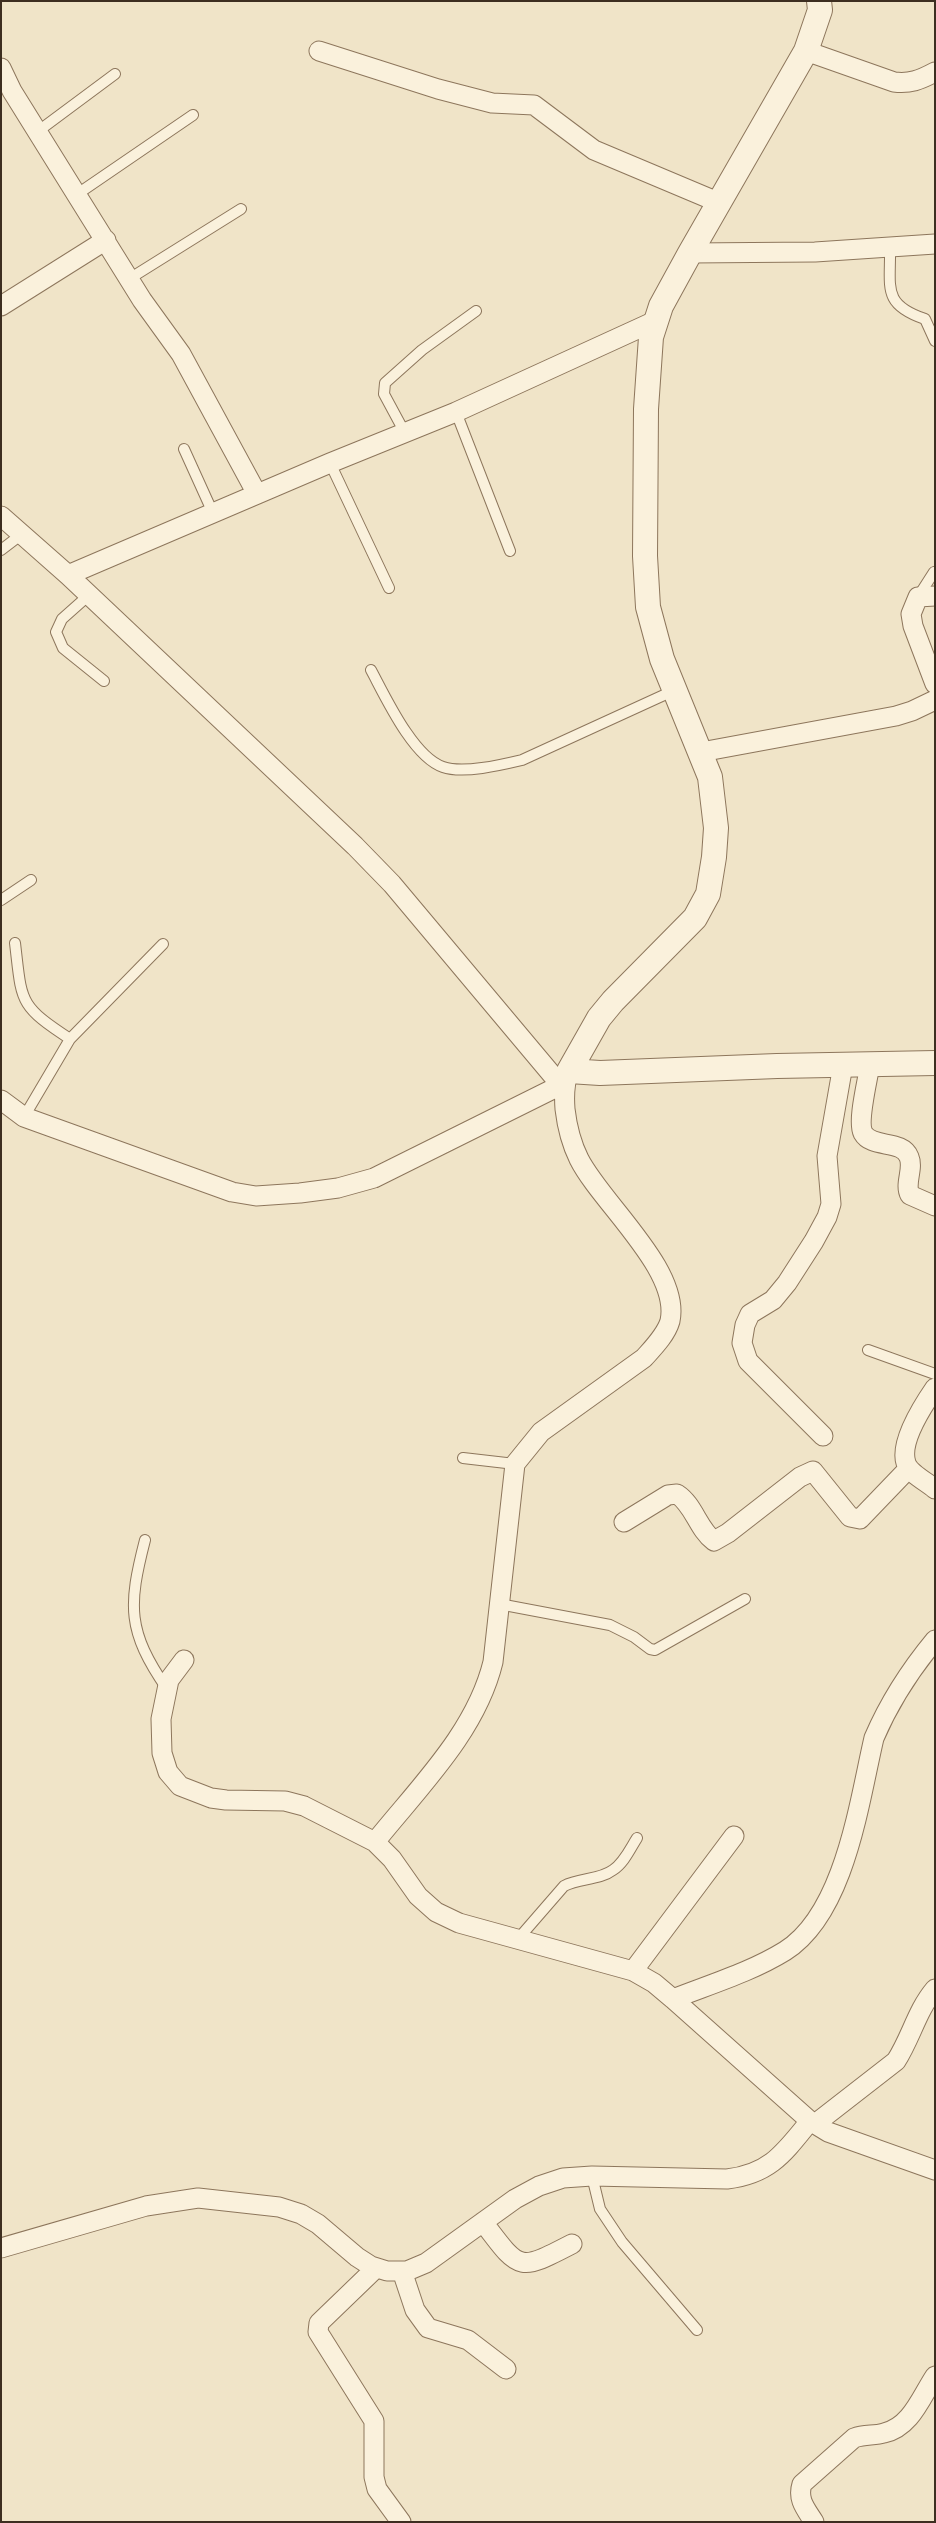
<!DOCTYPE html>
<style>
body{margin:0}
#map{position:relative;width:936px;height:2523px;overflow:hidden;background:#f0e4c8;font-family:Lora,serif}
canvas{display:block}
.frame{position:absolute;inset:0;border:2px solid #3d2e20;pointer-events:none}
</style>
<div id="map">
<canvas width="936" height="2523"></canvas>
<div class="frame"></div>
</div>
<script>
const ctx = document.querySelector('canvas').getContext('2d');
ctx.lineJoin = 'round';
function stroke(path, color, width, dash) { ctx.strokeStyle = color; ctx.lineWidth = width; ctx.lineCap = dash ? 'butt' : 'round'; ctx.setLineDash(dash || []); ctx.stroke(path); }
const service = new Path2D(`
 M37 132 115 74
 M76 195 193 115
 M890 246C891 287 881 304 925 319L935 341
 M129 279 241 209
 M456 412 510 551
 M405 433 384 394 385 383 422 350 476 311
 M184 449 213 513
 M330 463 389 588
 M1 550 22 534
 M89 595 62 619 56 632 63 648 104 681
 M918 597 934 572
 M371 670C385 696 413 757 443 767 463 774 501 765 522 760L675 690
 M1 900 31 880
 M15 943C22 1002 18 1005 70 1039
 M24 1117 70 1039 163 944
 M868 1350 935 1374
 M463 1458 515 1464
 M145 1540C128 1606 127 1631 167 1689
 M499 1604 610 1625 634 1637 650 1649 655 1650 745 1599
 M518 1939 564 1886C579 1878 600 1880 613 1870 624 1863 630 1849 637 1838
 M592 2176 600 2209 622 2242 697 2330`);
const minor = new Path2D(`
 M319 51 438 89 492 103 534 105 594 150 720 203
 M806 51 894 82C910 84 920 80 935 72
 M1 68 12 91 142 300 181 354 257 494
 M690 253 815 252 935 244
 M1 306 106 240
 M1 516 68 575 355 846 392 884 564 1089
 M68 575 330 463 456 412 655 321
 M935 596 918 597 911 614 913 626 935 684
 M701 752 896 716 912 711 935 700
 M870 1064C868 1079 857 1121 863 1133 872 1149 902 1139 909 1157 914 1169 904 1184 910 1195L935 1206
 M1 1100 24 1117 232 1192 256 1196 300 1193 338 1188 374 1178 561 1085
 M935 1388C924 1404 899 1442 906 1463 909 1473 927 1482 935 1489
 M823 1436 748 1361 742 1343 745 1325 750 1314 773 1300 787 1283 814 1241 827 1217 831 1204 827 1156 843 1065
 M624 1522 668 1495 677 1494C694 1505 698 1529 714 1541L728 1533 800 1477 813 1471 850 1517 860 1519 909 1468
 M184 1660 169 1680 161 1719 162 1753 168 1772 180 1786 211 1798 226 1800 285 1801 304 1806 375 1842 392 1859 418 1896 436 1912 459 1923 633 1971 654 1983 673 1999 810 2121 828 2132 935 2170
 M375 1842C419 1787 476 1732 493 1662L515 1464 541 1432 644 1358C653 1348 666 1335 670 1321 681 1270 601 1203 579 1159 571 1143 567 1126 565 1109 564 1096 564 1084 569 1071
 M633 1971 734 1836
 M673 1999C711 1984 751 1972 785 1951 845 1913 859 1802 874 1738 889 1703 911 1669 935 1640
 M815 2124 896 2061C911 2038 917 2010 935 1989
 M483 2222C520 2271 518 2272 572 2244
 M1 2248 146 2206 198 2198 279 2207 301 2214 318 2224 357 2257 371 2266 387 2271H407L426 2263 515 2199 539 2186 563 2178 592 2176 727 2179C770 2174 784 2153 810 2121
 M376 2268 319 2323 318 2332 374 2421V2477L377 2489 401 2522
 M402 2271 415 2310 428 2328 468 2340 506 2369
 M814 2522C806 2509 797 2500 802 2484L854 2438C865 2434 874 2436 884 2433 911 2427 921 2397 935 2376`);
const tertiary = new Path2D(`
 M819 1 820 10 806 51 690 253 661 306 651 337 646 409 645 556 648 607 662 659 710 777 716 828 714 857 708 894 695 918 613 1001 599 1018 569 1071 600 1073 777 1066 935 1063`);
stroke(service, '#8d765c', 12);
stroke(minor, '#8d765c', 21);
stroke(tertiary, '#8d765c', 26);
stroke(service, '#faf1dc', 10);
stroke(minor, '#faf1dc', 19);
stroke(tertiary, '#faf1dc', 24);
</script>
